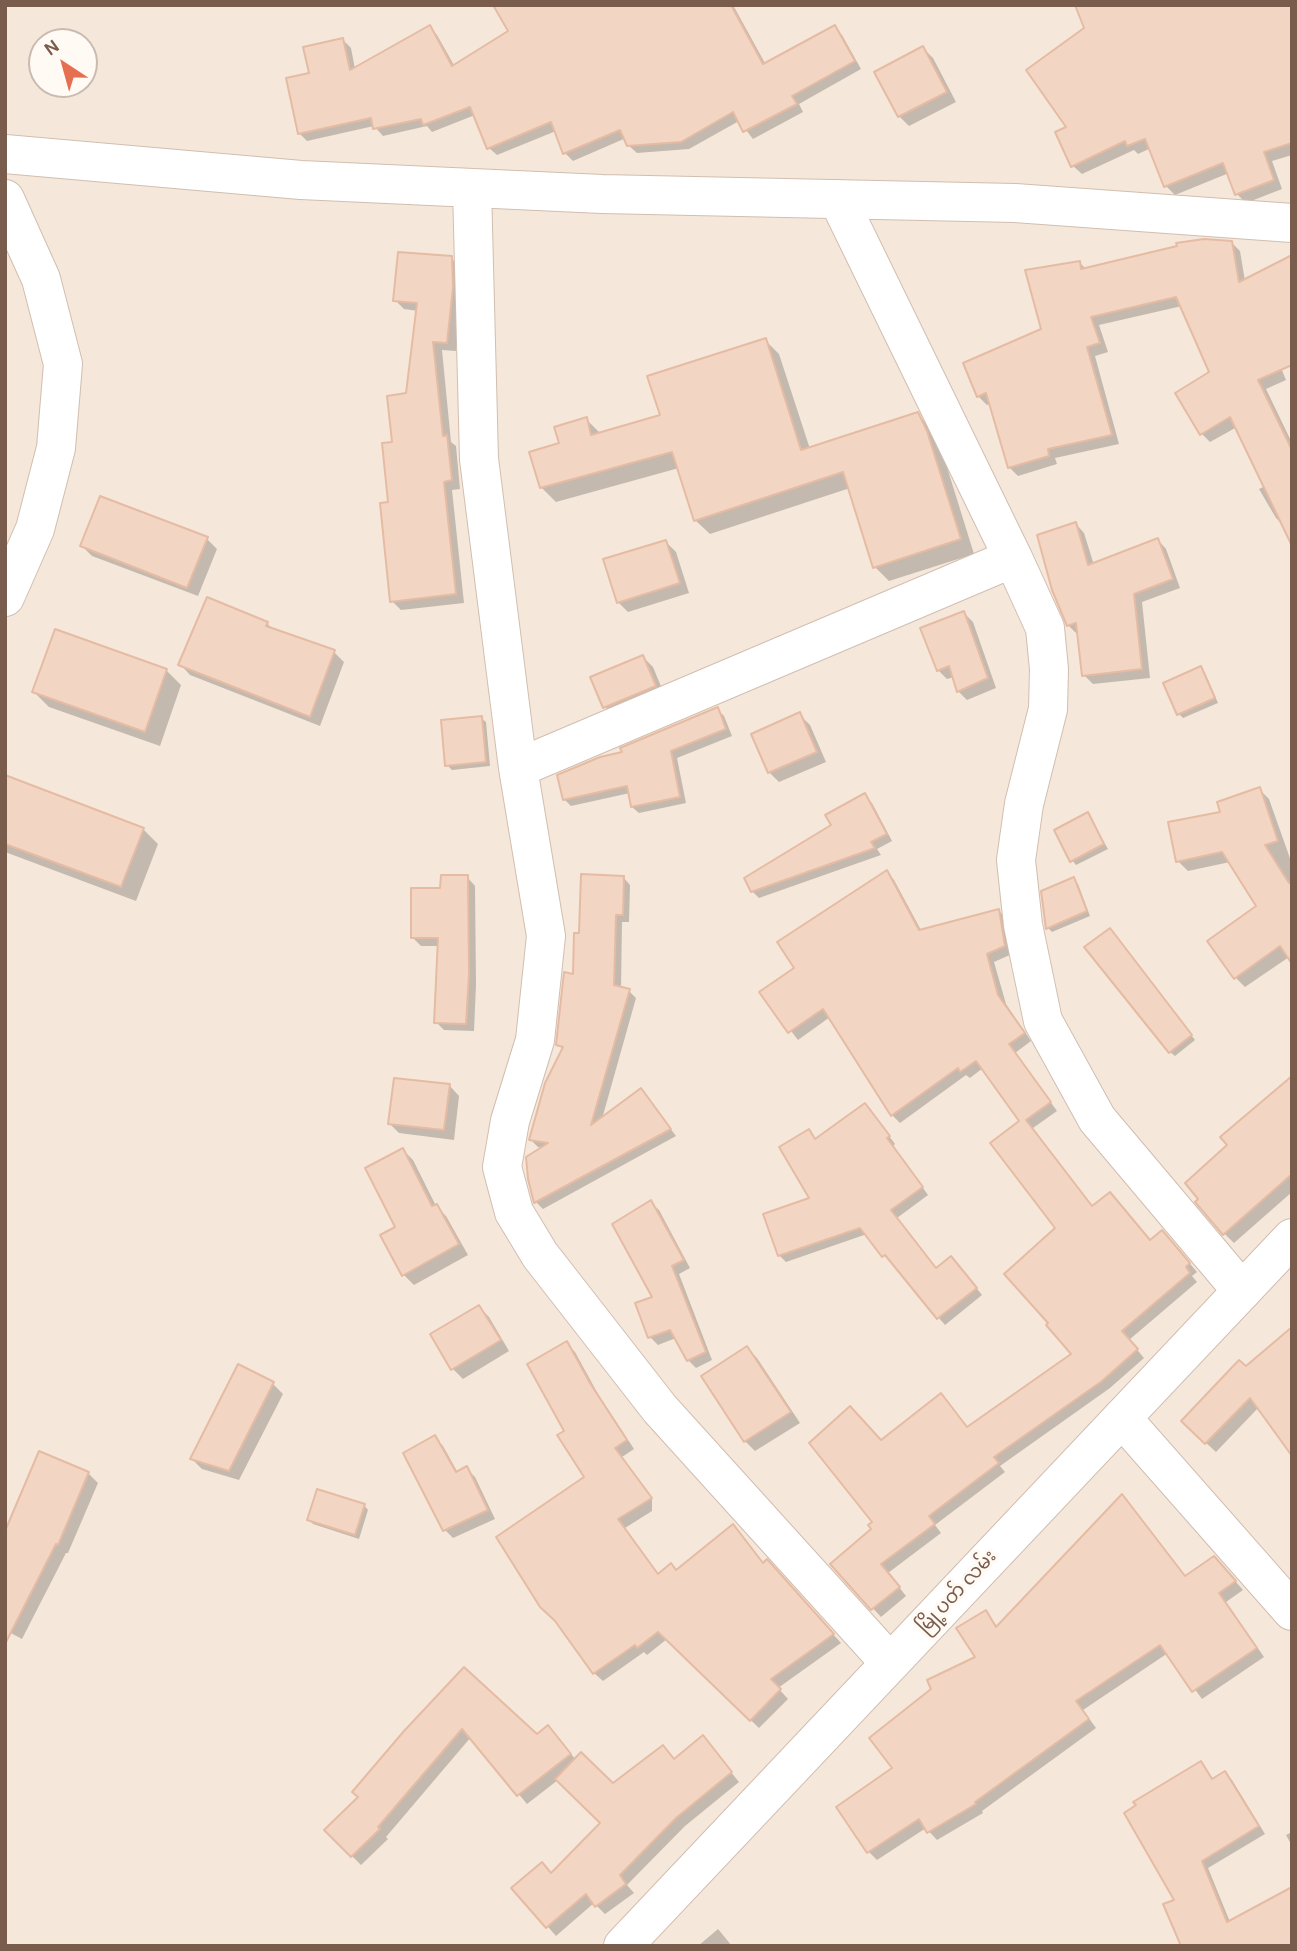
<!DOCTYPE html>
<meta charset="utf-8">
<style>
body{margin:0}
#map{position:relative;width:1297px;height:1951px;overflow:hidden;background:#fdf6ec;font-family:Karla,sans-serif}
canvas{display:block}
.frame{position:absolute;inset:0;border:7px solid #7a5c4d;pointer-events:none}
.north{position:absolute;left:28px;top:28px;width:70px;height:70px;box-sizing:border-box;background:#fffaf3;border:2px solid #cabbb1;border-radius:50%;rotate:324deg;font-size:19px;font-weight:700;line-height:28px;text-align:center;color:#7a5c4d}
.north::after{content:'';display:block;margin:auto;width:24px;height:32px;background:#e76f51;clip-path:polygon(50% 0,100% 100%,50% 72%,0 100%)}
</style>
<div id="map">
<canvas width="1297" height="1951"></canvas>
<div class="frame"></div>
<div class="north">N</div>
</div>
<script>
const ctx = document.querySelector('canvas').getContext('2d');
ctx.lineJoin = 'round';
function paint(path, color) { ctx.fillStyle = color; ctx.fill(path, 'evenodd'); }
function stroke(path, color, width, dash) { ctx.strokeStyle = color; ctx.lineWidth = width; ctx.lineCap = dash ? 'butt' : 'round'; ctx.setLineDash(dash || []); ctx.stroke(path); }
function label(font, color, halo, rows, align = 'center') {
  ctx.font = font + ' Karla,"Noto Sans Myanmar",sans-serif'; ctx.lineWidth = 6; ctx.setLineDash([]); ctx.textBaseline = 'middle'; ctx.strokeStyle = halo; ctx.fillStyle = color; for (const [text, x, y, turn = 0] of rows) {
    ctx.save(); ctx.translate(x, y); ctx.rotate((+turn || 0) * Math.PI / 180); ctx.textAlign = isNaN(turn) ? turn : align; if (halo) ctx.strokeText(text, 0, 0); ctx.fillText(text, 0, 0); ctx.restore();
  }
}
paint(new Path2D(`
 M5 5H1292V1946H5ZM42 42H84V84H42Z`), '#f5e8da');
paint(new Path2D(`
 M495 5H733L766 65 834 27 842 35 861 69 799 104 803 112 753 139 739 121 689 149 637 153 628 145 626 138 573 161 565 153 556 131 497 155 489 148 475 115 432 132 427 126 383 136 374 126 307 141 299 133 311 74 343 40 351 48 355 69 429 27 437 35 455 67 511 31Z
 M1292 5V155L1272 161 1282 189 1246 203 1237 194 1229 173 1175 195 1166 186 1151 148 1138 154 1134 150 1082 174 1073 166Z
 M923 48 933 58 956 102 909 126 899 116Z
 M1231 242 1240 251 1245 281 1286 380 1266 389 1292 443V522L1284 526 1276 518 1259 489 1265 486 1237 427 1210 442 1202 434 1211 372 1182 306 1099 325 1108 352 1095 356 1119 444 1055 458 1057 464 1018 476 1009 467 991 403 987 405 978 396 1043 330 1079 262 1086 269Z
 M451 258 460 267 461 297 456 351 442 350 451 442 456 446 460 489 452 490 464 603 401 610 392 601 390 504 394 443 408 395 418 311 404 309 395 300Z
 M765 340 779 354 810 449 917 414 932 429 941 448 974 554 889 581 875 567 850 488 710 534 695 520 679 468 556 502 541 487 561 444 586 419 601 434 662 416Z
 M1076 524 1084 533 1094 565 1158 540 1166 549 1180 588 1142 602 1150 678 1093 684 1084 675 1077 634 1068 625Z
 M207 539 217 549 198 596 92 556 82 546Z
 M666 542 676 552 689 593 628 612 618 602Z
 M964 613 973 622 996 688 967 700 958 691 954 677 947 679 938 670Z
 M267 623 274 631 334 652 344 662 320 726 190 675 180 664Z
 M643 657 653 667 665 696 615 717 605 707Z
 M1201 668 1205 673 1218 703 1183 718 1179 714Z
 M166 670 181 685 160 746 49 707 34 692Z
 M717 709 724 716 732 736 677 758 686 803 639 813 632 807 630 793 571 806 564 799 624 753Z
 M800 715 810 725 826 762 779 782 769 772Z
 M481 718 486 722 490 766 452 770 447 765Z
 M5 777 143 829 158 844 136 901 5 852Z
 M1259 789 1269 799 1292 864V955L1245 987 1235 977 1258 907 1230 862 1188 871 1178 861 1222 813Z
 M865 796 872 803 892 841 877 849 881 855 759 898 752 891 833 826Z
 M1088 814 1108 849 1076 865 1072 860Z
 M887 872 894 880 922 932 999 911 1007 919 1012 954 994 962 1006 1004 1031 1041 1015 1053 1057 1111 1033 1128 1093 1208 1151 1242 1170 1240 1197 1272 1192 1276 1197 1282 1129 1340 1144 1358 1110 1388 1000 1466 1005 1472 935 1525 941 1533 888 1573 906 1596 881 1617 832 1564 874 1529 881 1442 949 1403 968 1429 1074 1354 1058 1229 1022 1121 983 1068 970 1078 966 1075 900 1123 892 1115 830 1017 798 1040 761 992 797 969Z
 M467 877 475 886 476 985 474 1031 444 1030 436 1022 439 946H421L413 938 442 889Z
 M623 877 630 885 629 922H622L621 989 629 991 636 998 602 1119 641 1090 676 1136 543 1209 536 1202 530 1179 544 1148 538 1147 531 1140 563 1049 558 1044 575 976 581 934Z
 M1073 879 1078 884 1090 916 1052 932 1048 928Z
 M1114 935 1195 1040 1175 1056 1170 1052Z
 M1292 1078V1192L1234 1243 1224 1233 1230 1146Z
 M449 1085 459 1096 454 1140 399 1133 389 1123Z
 M865 1105 895 1144 893 1146 928 1195 897 1218 937 1269 958 1265 982 1295 945 1325 867 1234 786 1262 779 1255 812 1199 809 1131 816 1140Z
 M403 1150 413 1160 436 1206 446 1216 468 1255 414 1285 404 1275 397 1227Z
 M651 1203 659 1210 690 1268 679 1274 712 1360 696 1368 688 1360 676 1338 658 1345 650 1337 638 1304 654 1297Z
 M479 1307 489 1317 509 1351 463 1379 453 1369 433 1335Z
 M566 1344 575 1352 598 1394 634 1449 622 1457 652 1499V1511L625 1528 659 1575 676 1571 733 1527 764 1564 775 1570 841 1643 778 1688 788 1699 759 1728 667 1639 647 1655 644 1652 603 1681 594 1673 587 1478 566 1432Z
 M747 1348 757 1358 800 1423 755 1451 745 1441Z
 M1246 1369 1259 1407 1216 1452 1192 1430Z
 M273 1384 283 1394 239 1480 202 1469 192 1459Z
 M435 1438 443 1446 458 1473 467 1469 475 1477 495 1519 453 1538 445 1530 406 1454Z
 M88 1473 98 1483 68 1553H66L22 1639 5 1630Z
 M364 1505 368 1510 359 1539 313 1524 309 1520Z
 M1081 1540 1186 1578 1222 1566 1243 1590 1226 1602 1264 1657 1202 1699 1168 1653 1083 1710 1096 1728 982 1811 983 1813 937 1840 926 1828 877 1860 869 1852 839 1807 895 1769 977 1658 985 1612 998 1627 1072 1549 1071 1548Z
 M464 1669 536 1737H557L576 1760 612 1785 663 1747 675 1760 703 1738 739 1782 685 1826 627 1885 634 1893 605 1914 594 1903 556 1936 514 1888 552 1875 602 1823 558 1780 527 1804 471 1737 386 1837 388 1839 361 1865 326 1830 360 1797Z
 M1201 1763 1214 1780 1225 1773 1232 1780 1265 1834 1208 1868 1230 1922 1183 1946 1177 1901Z
 M1292 1832V1846L1286 1835Z
 M718 1929 732 1946H698Z`), '#0003');
const building = new Path2D(`
 M493 5H731L763 64 835 25 855 61 792 96 797 104 743 132 733 112 681 142 627 146 620 130 563 154 551 122 487 149 470 107 423 125 421 119 373 129 371 118 298 134 286 78 309 73 303 47 343 38 350 70 430 25 452 66 508 31Z
 M1075 5H1292V143L1264 152 1274 180 1235 195 1223 163 1164 187 1145 139 1127 146 1125 141 1071 167 1055 132 1066 127 1026 70 1084 28Z
 M923 46 947 92 898 117 874 72Z
 M1204 239 1232 241 1239 282 1292 255V365L1258 380 1292 450V546L1230 417 1200 435 1175 393 1209 372 1176 297 1091 317 1100 343 1087 347 1112 435 1048 449 1049 456 1008 468 986 393 977 397 963 363 1041 329 1025 270 1080 261 1081 269 1177 246 1176 243Z
 M398 252 452 256 453 287 447 343 433 342 443 436 447 435 452 480 444 482 456 594 390 602 380 503 388 502 382 443 392 442 387 396 406 393 417 303 393 301Z
 M766 338 801 450 918 412 927 431 961 539 873 568 843 472 694 521 672 452 540 488 529 452 559 443 554 427 587 417 591 435 660 415 647 376Z
 M100 496 208 537 187 588 80 546Z
 M1076 522 1088 565 1158 538 1173 579 1134 594 1142 669 1082 676 1076 623 1067 626 1052 590 1037 535Z
 M666 540 680 583 617 603 603 559Z
 M207 597 268 622 266 626 335 650 310 717 178 665Z
 M964 611 988 678 957 692 949 666 937 671 920 628Z
 M55 629 167 669 145 732 32 692Z
 M643 655 656 686 603 708 590 677Z
 M1201 666 1215 698 1177 715 1163 683Z
 M718 707 726 729 671 751 680 797 631 807 627 786 563 800 557 775 600 757 622 752 620 748Z
 M800 712 817 752 768 773 751 734Z
 M482 716 486 762 445 766 441 720Z
 M5 775 144 828 121 887 5 844Z
 M1260 787 1278 841 1265 845 1289 883 1292 881V964L1280 946 1234 979 1207 941 1256 906 1222 852 1176 862 1168 822 1220 812 1217 802Z
 M865 793 887 834 871 842 875 848 751 892 744 878 831 825 825 815Z
 M1088 812 1104 844 1070 862 1054 830Z
 M887 870 919 930 999 909 1005 946 987 954 998 995 1025 1033 1009 1044 1051 1102 1026 1120 1092 1206 1110 1192 1150 1240 1162 1230 1190 1263 1186 1267 1190 1273 1122 1331 1138 1349 1102 1381 994 1457 999 1463 929 1516 935 1524 881 1564 900 1587 871 1610 830 1564 871 1529 868 1525 872 1522 809 1443 850 1406 881 1440 941 1393 967 1427 1071 1354 1046 1325 1048 1323 1004 1274 1055 1228 990 1143 1019 1121 976 1061 960 1072 958 1068 891 1116 823 1009 788 1033 759 992 794 968 777 942Z
 M581 874 624 876 623 915H616L614 985 630 989 591 1125 641 1088 671 1129 534 1203 528 1179 526 1157 548 1143 529 1140 545 1083 563 1047 556 1045 564 972 573 974 574 933H579Z
 M441 875H468L469 975 466 1024 434 1023 438 938H411V888H440Z
 M1074 877 1087 911 1046 929 1041 891Z
 M1110 928 1192 1035 1169 1053 1084 947Z
 M1292 1076V1174L1223 1235 1195 1202 1198 1199 1185 1183 1227 1145 1220 1137Z
 M394 1078 450 1084 444 1130 388 1124Z
 M865 1103 890 1136 887 1138 923 1187 891 1210 936 1268 951 1256 977 1288 937 1319 885 1255 882 1257 860 1228 778 1256 763 1214 809 1198 779 1147 809 1129 815 1139Z
 M403 1148 432 1206 437 1204 459 1244 402 1276 380 1235 395 1227 365 1168Z
 M651 1200 684 1260 672 1266 706 1352 687 1361 670 1330 648 1338 635 1303 652 1297 612 1224Z
 M479 1305 501 1340 451 1370 430 1334Z
 M1292 1327V1456L1250 1398 1205 1444 1181 1421 1239 1360 1246 1366Z
 M567 1341 590 1383 627 1440 615 1448 652 1498 618 1519 658 1574 671 1563 676 1570 733 1524 763 1563 767 1559 834 1634 771 1679 781 1689 750 1721 658 1632 637 1648 635 1645 593 1674 555 1621 540 1607 496 1537 584 1477 557 1435 564 1431 527 1364Z
 M747 1346 791 1412 744 1442 701 1376Z
 M238 1364 274 1382 229 1471 190 1459Z
 M435 1435 456 1472 467 1466 488 1510 443 1531 403 1453Z
 M39 1451 89 1472 58 1545 56 1544 5 1644V1531Z
 M317 1489 365 1504 355 1535 307 1520Z
 M1122 1494 1185 1576 1214 1556 1236 1581 1219 1593 1257 1648 1192 1692 1160 1645 1076 1701 1089 1719 975 1802 976 1804 927 1833 919 1819 867 1853 836 1807 892 1768 869 1738 931 1689 927 1680 975 1657 956 1628 986 1610 996 1627Z
 M464 1667 537 1734 548 1725 571 1754 517 1796 462 1729 378 1827 380 1829 351 1857 324 1830 358 1797 352 1792 404 1731Z
 M703 1735 732 1772 676 1818 620 1875 626 1884 595 1907 586 1894 546 1928 511 1888 542 1862 551 1873 600 1823 555 1779 581 1752 613 1783 663 1745 674 1759Z
 M1201 1761 1212 1779 1225 1771 1259 1826 1202 1861 1227 1922 1292 1887V1946H1181L1163 1904 1174 1900 1124 1813 1136 1805 1133 1802Z`);
paint(building, '#f3d5c3');
stroke(building, '#e6bba3', 2);
const minor = new Path2D(`
 M5 154 301 180 602 194 1015 203 1292 223
 M472 188 479 459 518 768 546 936 535 1040 510 1121 502 1167 514 1212 540 1255 660 1409 890 1663
 M5 199 41 279 63 364 56 448 35 529 5 597
 M838 199 1013 558 1045 628 1049 669 1048 709 1024 804 1016 860 1023 925 1043 1021 1097 1119 1242 1291
 M518 768 1013 558
 M1122 1418 1292 1611`);
const tertiary = new Path2D(`
 M623 1946 1292 1238`);
stroke(minor, '#d1beb0', 40);
stroke(tertiary, '#d1beb0', 40);
stroke(minor, '#fff', 38);
stroke(tertiary, '#fff', 38);
label('19px', '#7a5c4d', '#fffaf3', [
 ["မြို့ပတ် လမ်း",957,1592,-47]
]);
</script>
